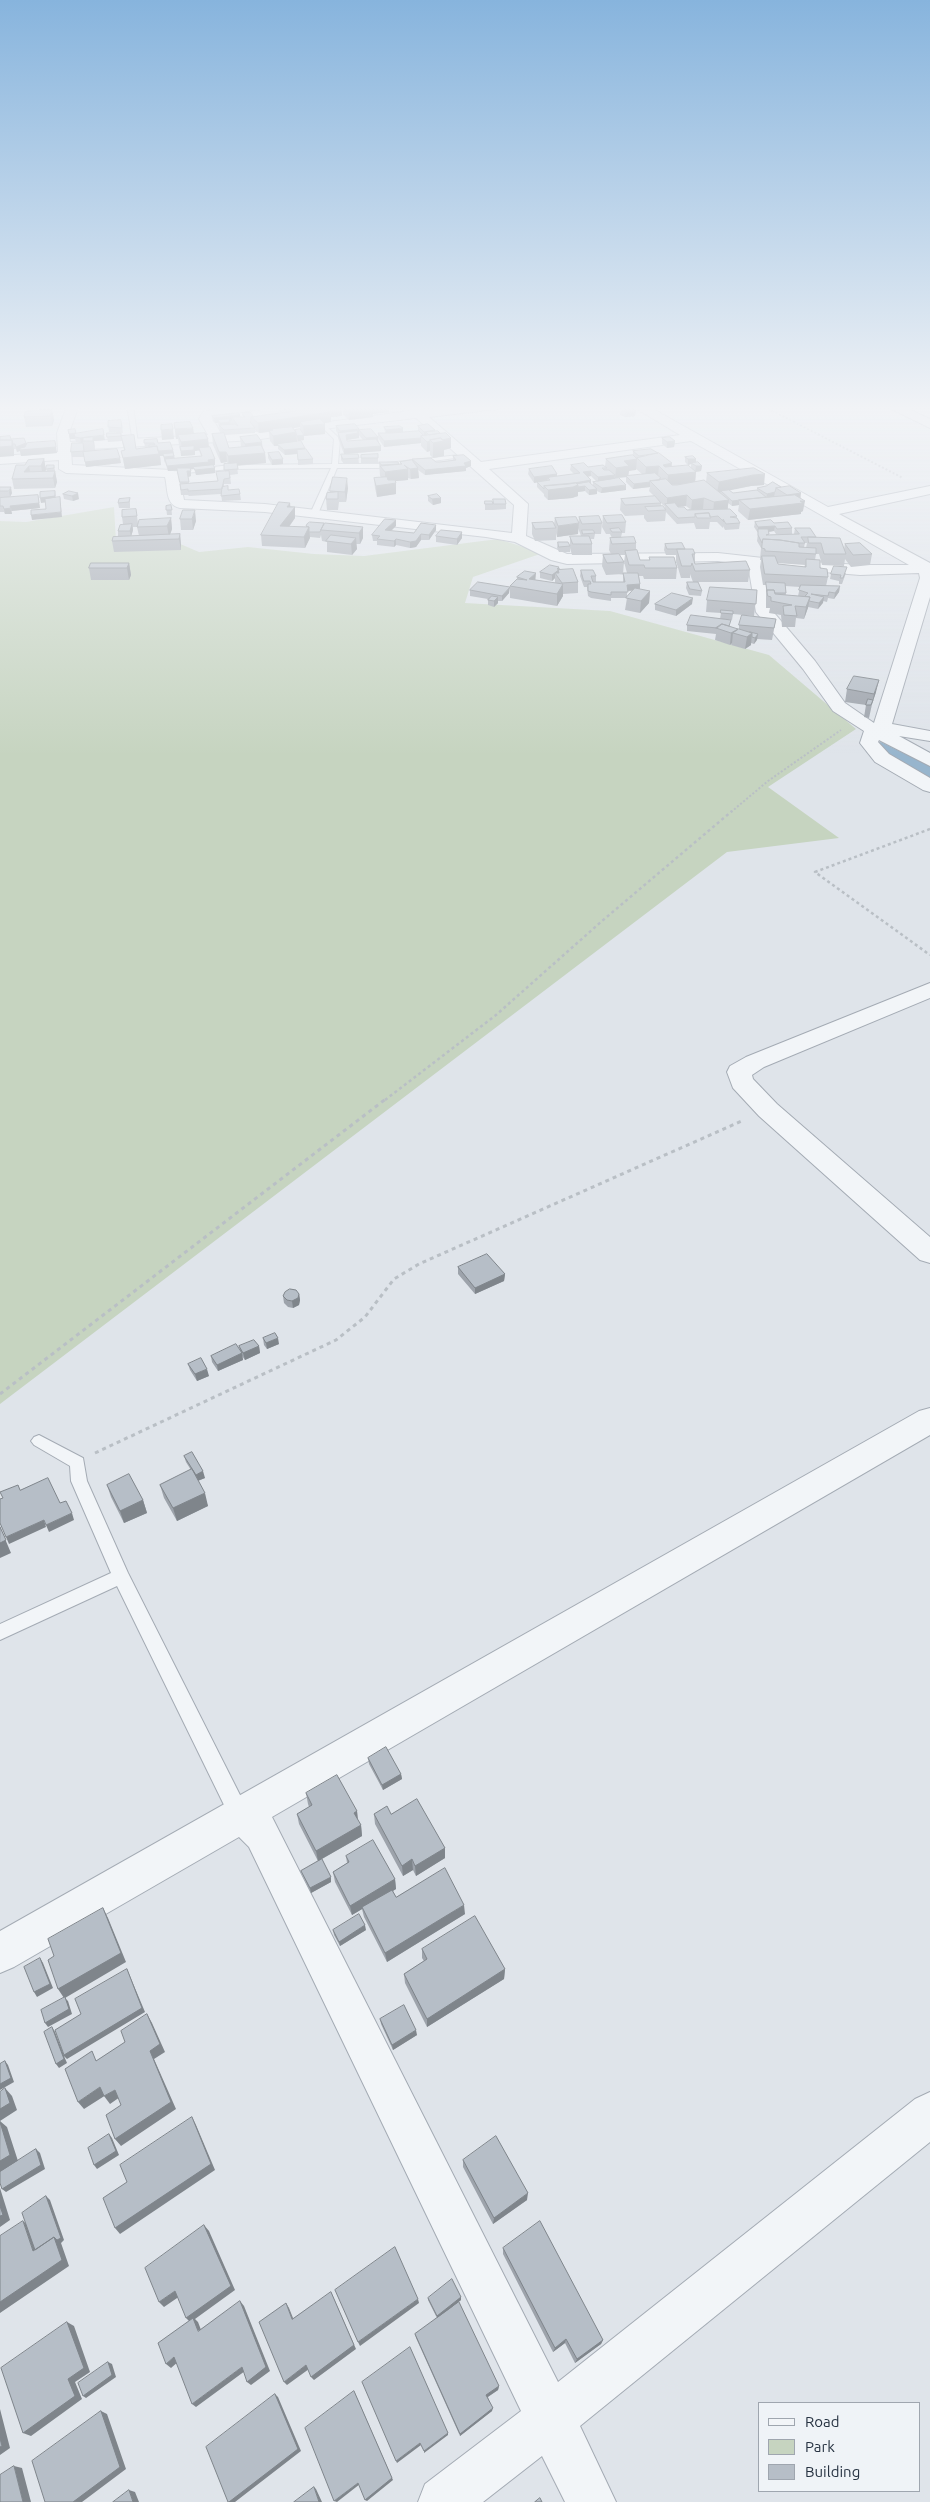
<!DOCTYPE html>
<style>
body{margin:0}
#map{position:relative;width:930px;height:2502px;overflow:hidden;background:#dfe4ea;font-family:Ubuntu,sans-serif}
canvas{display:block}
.legend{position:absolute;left:758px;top:2402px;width:162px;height:90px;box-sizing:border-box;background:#eff3f7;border:1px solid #9fa6af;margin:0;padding:6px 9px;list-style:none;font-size:15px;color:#273342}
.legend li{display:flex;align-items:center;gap:10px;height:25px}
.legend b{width:25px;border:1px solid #9fa6af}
</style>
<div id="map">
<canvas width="930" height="2502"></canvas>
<ul class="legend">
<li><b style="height:6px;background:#f2f5f8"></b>Road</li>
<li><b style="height:14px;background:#c6d4c0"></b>Park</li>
<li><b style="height:14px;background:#b6bec7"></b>Building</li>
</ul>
</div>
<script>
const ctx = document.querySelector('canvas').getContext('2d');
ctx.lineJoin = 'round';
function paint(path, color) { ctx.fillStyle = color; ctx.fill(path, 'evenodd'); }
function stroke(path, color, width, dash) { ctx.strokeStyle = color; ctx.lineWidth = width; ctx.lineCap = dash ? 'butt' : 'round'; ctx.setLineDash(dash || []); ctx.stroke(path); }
paint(new Path2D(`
 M114 507 116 541 178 543 199 552 248 547 314 554 364 556 498 539 543 553 473 577 465 603 610 611 769 655 856 729 768 787 839 838 727 852 0 1404V521L26 522Z`), '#c6d4c0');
paint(new Path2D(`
 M881 742 930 766V779L874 752 872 748 874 744Z`), '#97b5cd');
const lane = new Path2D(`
 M127 405H133L138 444 133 443Z
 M323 423 340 439 338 464H378L468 454 471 456 378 468H337L318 514 314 516 310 514 331 468 231 469 162 475 159 473 231 465 332 464 334 439 320 425Z
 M39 1435 83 1458 87 1481 128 1573 240 1795 251 1807 253 1814 251 1821 244 1823 237 1821 226 1809 117 1586 0 1640V1624L111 1573 71 1481 70 1466 34 1445 31 1441 34 1437Z`);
const street = new Path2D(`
 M67 405H79L69 433 70 442 208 435 199 419 203 412 231 405H266L260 409 212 417 221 434 255 432 409 411 406 405H416L422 410 462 405H503L497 409 429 417 481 462 680 435 630 405H646L828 507 930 486V494L839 514 930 563V597L892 724 930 731V741L899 736 930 753V766L879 740 878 742 889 754 930 778V792L923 790 875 762 860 743 864 731 833 711 803 669 756 612 748 565 718 561 567 564 551 560 515 542 486 537 265 512 180 508C165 505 168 488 165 477L66 473 59 469V460L0 464V456L58 452 57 433ZM416 418 514 505 512 533 265 504 184 500 179 475 172 470 72 465 71 450 255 440 323 429ZM691 441 909 565H860L781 560 718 553 567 554 526 536 528 504 489 469ZM763 567 860 575 919 573 920 578 874 723 845 703 815 661 770 608Z
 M883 405H900L930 419V428Z
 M930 983V998L764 1067 752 1075 753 1079 777 1104 930 1237V1263L920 1260 759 1116 733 1088 727 1072 730 1066 746 1057Z
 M930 1408V1435L272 1817 558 2382 915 2099 930 2092V2142L580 2426 616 2502H565L542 2456 483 2502H418L425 2484 521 2411 249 1847 239 1837 14 1967 0 1973V1931L919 1411Z`);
stroke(lane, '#a4abb4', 2);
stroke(street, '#a4abb4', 2);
stroke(new Path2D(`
 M761 405 903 478
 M731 812 768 781 841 730`), '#b9bfc5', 2, [2, 2]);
stroke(new Path2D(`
 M930 829 815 872 930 955
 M385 1100 496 1015 602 921 732 811`), '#b9bfc5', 2.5, [3, 3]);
stroke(new Path2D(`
 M0 1394 387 1098
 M95 1453 336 1340 365 1317 394 1279 419 1264 744 1120`), '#b9bfc5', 3, [4, 4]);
paint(lane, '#f2f5f8');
paint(street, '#f2f5f8');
paint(new Path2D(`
 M324 405H336L342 411V416L331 417V422L324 423 325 434 304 436V440L298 441 297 440V442L305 448V450L313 459V464L298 465V454L285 455 278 449V446H274L270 441 269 432 259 433 255 430V433L225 435 229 448 241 447 240 437 263 448 265 453 266 463 237 466 238 474 230 475 231 484H224V486L228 490 240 494 241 500 222 501 221 494 189 496 188 495H181L178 471H168L163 456H160L161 465 125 469 121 451 124 450 122 441 108 442 107 437 121 433 122 436 136 449 145 448 144 440 157 439 158 443 173 450 175 459 201 456 199 450 195 451V455L181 456 178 439H176L174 423 194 434 208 439 209 447 215 465H213L215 468V473L196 475 194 469H190L191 476 188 477 189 483 218 481 225 471 224 464H228L227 462 221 463 213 445 212 434 223 433 220 431 218 423H215L213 421 212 416 243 417 242 413 254 417 281 413 280 411H298L297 407 310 409 322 407ZM300 427V430H295L293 428Z
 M343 405H389V412L373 414V417L349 420 343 414Z
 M621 405H636L635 416 625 417 620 415Z
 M52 410 54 420 52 426 26 427 24 417Z
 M121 420 123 433 109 432 108 421Z
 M336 426 359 430 378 437V433H385L384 427 403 432 418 431V426L451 438V448L444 450V456L433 458 430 455V451L427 452 421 446V443L384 447 378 438 381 451 344 454 338 438V433L336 431ZM358 434 363 440 347 441V440L359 438Z
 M68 430 76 434 105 440 94 441 95 451 85 452 121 463 86 467 84 457H72L71 452 81 443 76 442 75 439H70Z
 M662 438 675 441 674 447 667 448 662 444Z
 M11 439 26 444 57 453 21 456 20 451 17 452 16 449H14V456Z
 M633 451 672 466 691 467V464L688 465 685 462V457L696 459V462L702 466 701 471 696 472 695 482H706L707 473 764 485 751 486 729 490 733 493 757 490V488L766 486 773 482 801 498 803 511 801 512V514L748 520 738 511 739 505 732 506 728 503V509L737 516V518L740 523 739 529 725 530 723 526V528L717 522H710L709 529H696L694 523 677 524 666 512 665 521 647 522 644 518V515L625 516 620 510 621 499 654 496 649 491 650 487 633 489 626 482V477L615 478 614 479 626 490 601 493 597 491V494L589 495 585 491 578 492V496L572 498 548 500 544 496V494L537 487V482L534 483 528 474 529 469 557 474V476L574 474 570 470 571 465 588 467 605 466 606 459 633 455ZM636 469 642 474 628 476 629 471ZM591 476 597 482H593V485L591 484V480L588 477ZM661 503 665 507V508L661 506ZM686 506 690 509 687 510 678 507Z
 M268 453 283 464 272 465 268 458Z
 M341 454H358L359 464H344L341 460Z
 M378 454V463H361V455Z
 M453 456 471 461V466L466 468V471L425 475 418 470 419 478 411 479 408 478V480L396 481V494L377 497 375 488 374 478 381 477 380 476 379 462 399 464H400V462L412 460V459L436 462 453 460Z
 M44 459 46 470 45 471H47L46 469 54 465 57 482 55 488 14 489 12 479 25 465Z
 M0 487 12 493 10 497H0Z
 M348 488 346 502H339L338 510H327L326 499 330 491Z
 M69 491 79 499 73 501 64 499 63 494Z
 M38 495 40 508 11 511 12 514H5L4 512H0V498Z
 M428 496 441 498V503L433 505 428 501Z
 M130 498V508H119L118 503Z
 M493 499 506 504V509L493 510V506V510H485V501L493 503Z
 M171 505 172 515H167L166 506Z
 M290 507H295V518L289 527H306V526L324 524 363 527V538L360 544H356L357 549 352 555 327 552V542L322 541 321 535 320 538 310 537 305 548 262 546 261 535Z
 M136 509 138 523 171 518 172 529 170 535 180 534 181 545V550L114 552 112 541 118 536V531L123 524 122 517ZM133 527H137L139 536H131L133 530Z
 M183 510 196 521 193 530H181L180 519Z
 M603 516 626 522 625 533H622L621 537 636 543V550L640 560H649V557L677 568 676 579H644L643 576H639L640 584V589L650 591 649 603 640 613 625 610 627 598H611V601L591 598 588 596 587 587H584L580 576 581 570 596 576V582H623V573H627L624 562 625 555H620L624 562 623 574 606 575 602 566 603 555 611 554 609 550 610 538H612L610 534H606L602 527ZM634 590 627 597V591Z
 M579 517 602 523 601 534H595L594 539H591L592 544V555H572L570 548V552H559L557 548 558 542 570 545V536H581L578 528Z
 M555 518 578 534 557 537 556 533V540L535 541 532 534V523L554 524Z
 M755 522 774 523 792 528V534H776L774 531 769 532V535L794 534 795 528 844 549 845 544 872 554 870 565 851 567 845 559 844 566 822 565 819 554H816L815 560 828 577 826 586H840L839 592 834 599 828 598 827 602 823 601 818 609 808 607 804 619 796 618 795 627H782L781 615 769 613 770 608H766V585H763L760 567 761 560H760L761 548 757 541 758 533 754 527ZM805 543H807L806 548 804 547ZM777 563 805 565 804 567 778 564ZM785 586 800 587 798 596 786 595Z
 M396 526 391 531 414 533 436 530 429 540H421L416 547 410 548 396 545 394 547 377 545V541H373L372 535Z
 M436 536 462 538 457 545 436 542Z
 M665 544 685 549 695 554V564L750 570 748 582H698L702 591 701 596 689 595 686 588 687 582H693L690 574V578H681L676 561V555H666L664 550Z
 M129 563 131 575 129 580H91L89 568Z
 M559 567 560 570 578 582V593L563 594V596L557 606 510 598V586L517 579V577L555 583V578L552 581 540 578V572Z
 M846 573 842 584H839V581L830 579 831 574Z
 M470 590 509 593 502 601H498V603L494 607 488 605V599L470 596Z
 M757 590 754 616 733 614 732 620 724 619 730 626 737 630 739 629V625L776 619 772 640 757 639 754 644 751 643V645L745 649 731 645 732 643 730 645 715 640 716 634 687 631V625L720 619 721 613 706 612 707 600Z
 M655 604H692L676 616 655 610Z
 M847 689 876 692 872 704 869 718 864 717 866 705 845 702Z
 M458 1267 505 1274 504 1281 475 1294 458 1274Z
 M299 1294 300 1300 299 1305 293 1308 288 1307 284 1303 283 1296Z
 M263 1338 279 1344 267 1349 264 1345Z
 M239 1346H259L260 1353 245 1360 242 1356 243 1360 218 1371 212 1362 211 1356 240 1351Z
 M188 1364 209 1376 197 1381 190 1370Z
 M184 1456 205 1478 198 1481 208 1506 177 1521 164 1498 160 1485 191 1470 186 1462Z
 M107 1485 143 1500 147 1513 124 1523 111 1497Z
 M368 1758 401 1774 402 1779 383 1790 369 1764Z
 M306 1793 357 1811 358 1821 361 1825 362 1836 322 1859 331 1882 311 1893 303 1876 301 1871 318 1861 299 1824 297 1814 309 1807 308 1804Z
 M374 1814H391L445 1848V1858L416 1876 413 1870 403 1876 375 1824Z
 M346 1856 395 1879 396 1889 393 1891 396 1897 465 1914 387 1962 364 1917 362 1909 352 1915 335 1882 333 1872 347 1863Z
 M333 1930H366L340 1946 334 1935Z
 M422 1949 505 1969 504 1979 427 2027 405 1983 404 1974 424 1961 422 1958Z
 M380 2019 417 2035 393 2050 381 2024Z
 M463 2160 527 2200 493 2224 463 2167Z
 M503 2248 603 2340 601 2344 575 2363 565 2343 553 2352 503 2254Z
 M461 2297V2300L453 2306 499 2386 498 2390 488 2397 492 2411 460 2436 416 2338 415 2334 437 2318 428 2300V2298Z`), '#9da3ab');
paint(new Path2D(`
 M372 405H389V412L373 414V417L349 420V410L372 408Z
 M626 405H636L635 416 625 417Z
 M52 410 54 420 52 426 51 416Z
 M342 411V416L331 417V422L307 426 325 424V434L304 436V440L298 441 297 436 304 435 303 426 300 422V427L273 431 271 429 272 431 259 433 258 423Z
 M240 415V420L232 417V421L219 423 218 420V423H215L214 418Z
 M230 422 231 427 220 426V423Z
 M193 428 195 438 178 435V439H176L175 429Z
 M403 428V433L386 435V430Z
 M173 429 174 439 162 440 161 430Z
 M359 429V438L346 440 340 436V431Z
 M435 430V436L426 432 427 436 424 437V432Z
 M296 432 297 442 277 444 278 446H274L273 436Z
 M76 433 75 439H70L69 434Z
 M104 435 105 440 94 441 95 451 93 441H83V442L81 443 80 438Z
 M378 437V442L366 444V438Z
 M421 438V443L384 447V441Z
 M451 438V448L444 450V456L433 458V443Z
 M208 439 209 449 195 451V455L181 456V451L182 450 181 442Z
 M12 440 14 450V456L0 457V447Z
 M430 441V451L427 452V442Z
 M675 441 674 447 667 448V442Z
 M262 442 263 452 246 454 245 444Z
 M26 443 56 447 57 453 21 456 20 451 17 452 16 447Z
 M381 446V451L344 454V449Z
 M305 448V453L285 455 284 450Z
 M173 450 174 455 160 456 161 465 125 469 123 458 157 451Z
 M219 452H226L227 462 221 463Z
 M265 453 266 463 229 466 228 456Z
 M174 456 175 462 165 459 164 463V457Z
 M120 458 121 463 86 467 85 462Z
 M44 459 46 470 43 476 41 466Z
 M215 459V465L193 467 194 469 168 471 167 466Z
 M283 459V464L272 465V460Z
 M637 459 636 470 629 471 628 477 615 478 616 468 624 461Z
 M688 459H696V464L691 463V464L688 465Z
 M471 461V466L466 468V471L425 475V470L464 463Z
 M672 463 671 474 663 465Z
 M29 466 31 477 24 472Z
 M659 466 658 476 645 478 646 467Z
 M696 466H702L701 471 695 472Z
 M215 468V473L196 475 195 470Z
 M418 468 419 478 411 479 410 469Z
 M408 469V480L385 482V472Z
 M55 471 57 482 55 488 53 478Z
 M187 471H191V476L188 477Z
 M591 471V476L582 477 583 472Z
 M696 472 695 483 667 485 668 475Z
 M557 474V479L548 478 547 481 534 483V477Z
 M765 474 764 485 751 486 722 492 721 491V492L717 493 719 482 753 475Z
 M615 475 614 481 598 483V477Z
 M347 478 348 488 346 502 345 492Z
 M591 480V485L585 486V491L578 492V496L572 498 548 500V490L568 484Z
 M650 482V487L633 489 634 484Z
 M396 483V494L377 497 376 486Z
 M626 485V490L601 493 602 488Z
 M11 487 12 493 10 497 9 491Z
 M597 489V494L589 495V490Z
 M55 491 56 501 41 503 40 498Z
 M775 492 774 497 766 499 767 494Z
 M78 493 79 499 73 501 72 496Z
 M801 493 800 503V501H805L803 511 801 512V514L748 520 750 509 786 505 787 495Z
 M687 495 686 506 669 508 667 506V498Z
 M60 497 62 517 32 520 31 515 61 512Z
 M766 497 765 502 739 500V505L732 506V501Z
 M441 498V503L433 505 432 499Z
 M704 498 703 509 691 511 692 500Z
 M729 500 727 511 713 513 714 502Z
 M39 503 40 508 11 511 10 506Z
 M290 503 291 512 295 507V518L282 536 280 526 287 507Z
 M11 508 12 514H5L4 509Z
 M195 510 196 521 193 530 192 519Z
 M171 518 172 529 169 537 167 526Z
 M396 520V526L385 536V530Z
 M579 523 578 534 557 537 558 526Z
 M132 524 133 530 131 537 130 531Z
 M436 525V530L429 540V535Z
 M775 526 774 531 758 533V529V533V527Z
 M309 527 310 538 305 548 304 537Z
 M363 527V538L360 544 359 533Z
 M462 532V538L457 545V539Z
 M180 534 181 545V550L179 539Z
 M421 534V540L416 547 410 548V542Z
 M356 538 357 549 352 555 351 544Z
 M396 539V545L394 547V541Z
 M129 563 131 575 129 580 127 568Z
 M559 567V575L558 570V576L555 573V578L552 581V575Z
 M536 573 535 584 528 590 529 579Z
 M563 584V596L557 606V594Z
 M640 584V590L626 591 627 585Z
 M840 586 839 592 834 599 835 593Z
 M510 587 509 593 502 601V596Z
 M650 591 649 603 640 613 641 601Z
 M498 597V603L494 607V601Z
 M810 597 808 608 804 619 806 607Z
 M824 597 823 603 818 609 819 603Z
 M693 598 692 604 676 616V610Z
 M738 629 737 634 733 633 732 643 730 645 731 633Z
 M752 633 751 645 745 649 747 637Z
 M758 634 757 640 754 644 755 638Z
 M879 680 876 692 872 704 869 718 874 694Z
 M505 1274 504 1281 475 1294V1288Z
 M299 1294 300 1300 299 1305 293 1308 292 1301Z
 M278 1338 279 1344 267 1349 266 1343Z
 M259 1346 260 1353 245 1360 243 1353Z
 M242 1353 243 1360 218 1371 217 1365Z
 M207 1369 209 1376 197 1381 195 1374Z
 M203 1471 205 1478 197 1481 196 1475Z
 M205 1493 208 1506 177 1521 173 1508Z
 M143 1500 147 1513 124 1523 120 1511Z
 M72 1513 74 1520 49 1532 46 1525Z
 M44 1520 46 1527 9 1544 6 1537Z
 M0 1527 11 1553 0 1558Z
 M401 1774 402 1779 383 1790 382 1785Z
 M357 1811 358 1822 354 1813Z
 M361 1825 362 1836 318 1861 316 1851Z
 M445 1848V1858L416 1876 415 1866Z
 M412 1859 413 1870 403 1876 402 1866Z
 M331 1877V1882L311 1893 310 1888Z
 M395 1879 396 1889 352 1915 350 1906Z
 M464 1905 465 1914 387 1962 385 1953Z
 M103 1908 108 1918 126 1962 65 1998 68 2001 72 2014 48 2027 45 2023 64 1998 58 1989Z
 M365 1925 366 1930 340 1946 339 1942Z
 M40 1958 43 1963 53 1988 37 1997 34 1992Z
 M127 1969 145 2012 67 2059 64 2056 67 2063 59 2068 56 2064 52 2027 55 2032 64 2055Z
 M505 1969 504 1979 427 2027V2019Z
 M147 2014 152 2023 165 2052 154 2059 176 2109 121 2146 115 2139 150 2051Z
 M416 2030 417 2035 393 2050 392 2045Z
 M5 2061 8 2065 14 2082 0 2090V2084Z
 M100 2087 106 2095 84 2109 78 2102Z
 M5 2088 12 2096 17 2110 0 2121 7 2127 18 2161 0 2172V2109Z
 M115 2090 120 2097 110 2104 104 2096Z
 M192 2117 196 2125 215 2170 120 2234 115 2228Z
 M109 2134 112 2138 119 2155 97 2169 94 2165Z
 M36 2149 40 2153 45 2169 6 2192 2 2189Z
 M0 2188 10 2220 0 2227Z
 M528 2193 527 2200 493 2224 494 2218Z
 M46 2196 50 2200 64 2240 61 2243 69 2266 0 2313V2302L33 2251 23 2221 30 2227Z
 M204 2225 209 2231 235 2290 195 2319 198 2322 203 2335 186 2318Z
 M175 2291 180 2296 164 2307 159 2302Z
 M331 2292 356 2349 314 2380 311 2377Z
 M461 2297V2300L437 2319V2316Z
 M418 2299 419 2303 360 2346 358 2342Z
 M240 2301 244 2306 270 2371 251 2385 247 2382Z
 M286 2303 289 2308 295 2323 292 2319Z
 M67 2322 74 2326 90 2372 75 2382 82 2399 31 2436 23 2433 68 2379Z
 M566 2339 565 2343 553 2352 555 2348Z
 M603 2340 601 2344 575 2363 577 2359Z
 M174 2357 179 2361 171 2368 166 2364Z
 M108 2362 112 2364 116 2377 86 2398 83 2396Z
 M306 2365 309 2369 287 2385 284 2382Z
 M242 2367 245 2371 196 2407 192 2404Z
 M499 2386 498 2390 486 2398V2395Z
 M354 2391 393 2480 367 2501 365 2500Z
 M275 2394 278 2397 301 2451 235 2502H229Z
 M493 2408 492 2411 460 2436V2434Z
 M0 2409 10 2448 0 2455Z
 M101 2411 107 2414 126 2469 82 2502H73Z
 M448 2433V2435L424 2453V2451Z
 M420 2443 421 2445 397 2463 396 2461Z
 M14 2466 22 2468 31 2502H23Z
 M358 2483 360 2484 337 2502 334 2501Z
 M314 2487 316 2489 322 2502H319Z
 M129 2490 135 2492 139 2502H133Z`), '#7f858b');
const building = new Path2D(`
 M325 405H336L342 411 330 412 324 407 322 406Z
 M344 405H371L373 407 349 410Z
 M306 406 310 409 324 407 330 412 258 423 251 417 301 410 297 407Z
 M292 409 294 411 282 413 280 411Z
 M39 410H52L51 416 24 417 25 412Z
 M250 412 254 417H251V421L250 422 255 428 224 430 219 425 235 424 238 426 232 417H245L242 413Z
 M238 413 240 415 214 418 212 416Z
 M229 419 230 422 220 423 218 420Z
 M320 419 325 424 303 426 300 422Z
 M121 420 122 428 108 427V421Z
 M190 422 193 428 175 429 174 423Z
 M172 424 173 429 161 430V425Z
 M355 424 359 429 340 431 336 426Z
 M428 424 435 430 424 432 418 426Z
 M400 426 403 428 386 430 384 427Z
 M292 427 296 432 273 436 269 431 273 430 271 429Z
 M75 429 76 433 69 434 68 430Z
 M103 429 104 435 80 438 75 437 74 434Z
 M300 429 304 435 297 436 295 430Z
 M371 429 378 437 366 438 359 430Z
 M357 431 358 433 346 435 347 441 376 439 381 446 344 449 338 433Z
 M419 431 423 435 421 436V438L384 441 378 433H391Z
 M438 431 440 433 429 435 426 432Z
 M107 433H121V436L107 437Z
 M205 433 208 439 181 442 178 435Z
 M224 433 229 448 261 445 265 453 228 456 226 452H219L212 434Z
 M446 433 451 438 442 440 441 438 430 440V441L427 442 421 436Z
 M134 435 136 449 157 446 159 454 123 458 121 451 125 450 121 436Z
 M257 435 262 442 245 444 240 437Z
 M10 436 11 439 24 438 26 443 16 447 15 444H13L12 440H0V437Z
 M93 437V441H83V438Z
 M670 437 675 441 667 442 662 438Z
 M441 438 444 441 433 443 430 440Z
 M157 439 158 443 170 442 173 450 158 451 157 446 149 447V445H155L154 443H144V440Z
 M0 440H12V446L0 447Z
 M55 441 56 447 20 450V448L25 447 27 443Z
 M301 441 305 448 284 450 277 444Z
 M72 443H83L84 451 71 452Z
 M194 446V450L181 451 180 447Z
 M210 447 215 459 208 460 209 462 167 466 165 459 202 456 199 448Z
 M117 449 120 458 85 462 83 452Z
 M306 449 313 459 298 460 297 450Z
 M651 449 658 453 639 456 633 451Z
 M279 452 283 459 272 460 268 453Z
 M173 453 174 456 164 457 163 454Z
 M659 453 672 463 663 465 665 467 688 465 696 472 668 475 659 466 646 467 637 458Z
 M341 454H358L359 458 343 459Z
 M378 454V458H361V455Z
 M464 455 471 461 464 463 466 466 425 470 412 459 431 458 436 462H440L456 460 453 456Z
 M633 455 637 459 624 461 629 466 616 468 606 459Z
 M693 456 696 459H688L685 457Z
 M44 459 41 466H29L24 472 55 471 53 478 12 479 16 465H25L28 460Z
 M412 460 418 468 410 469 404 465 408 469 385 472 380 466 402 464 400 462Z
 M379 462H398L399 464 382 465Z
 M698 462 702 466H696L691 463Z
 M237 463 238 469 224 470V464Z
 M584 463 588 467 603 465 607 468H602L604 470H609L615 475 598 477 591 471 583 472 591 480 569 484 544 486V489L537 482 550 480 548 478 550 477 580 473 571 465Z
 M47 465H54V468L46 469Z
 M213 465 215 468 195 470 193 467Z
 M552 466 557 474 534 477 529 469Z
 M177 468H190L191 471H187L189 482H180Z
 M754 468 765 474 753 475 719 482 707 473Z
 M229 471 230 478 224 479 222 489 188 491V489L181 490 180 484 218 481 216 472Z
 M655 473 661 478 659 479 660 480 650 481V482L634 484 626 476Z
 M333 477 347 478 345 492 330 491Z
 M387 477 388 480H395L396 483 376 486 374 478Z
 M619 478 626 485 602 488 593 482Z
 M666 479 672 485H677L704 480 729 500 714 502 704 498 692 500 687 495 667 498 650 481Z
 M589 482 597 489 589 490 585 486 578 487V485L577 484Z
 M773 482 781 487 776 488 775 492 767 494 757 488 766 486Z
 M576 483 578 485 573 487 548 490 544 486Z
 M228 486V490L239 489 240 494 221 496 222 487Z
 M790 486 801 493 787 495 776 488Z
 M0 487H11L9 491H0Z
 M729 490 733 493 757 490 766 497 732 501 721 491Z
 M55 491V496L40 498V492Z
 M69 491 78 493 72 496 63 494Z
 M338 492V499H326L327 493Z
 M437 494 441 498 432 499 428 496Z
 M38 495 39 503 10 506 11 508 4 509 3 506H0V498Z
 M795 495 805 501H800L803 503 750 509 739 500Z
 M655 496 661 503 625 505 621 499Z
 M60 497 61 512 31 515V510L46 509 45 499Z
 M130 498 129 502 118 503 119 499Z
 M493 499H505L506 504H494Z
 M485 501H492L493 504H485Z
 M279 502 290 503 287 507H295L280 526 309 527 304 537 261 535Z
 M675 503 678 507H684L687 510 730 509 737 516 730 517 737 518 740 523 726 524 723 519 724 522 718 516 710 517 709 513 695 514V517L678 518 665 504Z
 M171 505 172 510H166V506Z
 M663 506 666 510 648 511 645 507Z
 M136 509 137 516 122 517V510Z
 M183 510H195L192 519H180Z
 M709 513 711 518H697L695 514Z
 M622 515 626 522 607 523 603 516Z
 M599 516 602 523 582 524 579 517Z
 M576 517 579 523 558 526 555 518Z
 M171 518 167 526 137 527 139 520Z
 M385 519 396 520 385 530 414 533 421 523 436 525 429 535 421 534 416 541 410 542 396 539 394 541 377 539 380 536 372 535Z
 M771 520 774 523 788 522 792 528 777 529 775 526 758 527 755 522Z
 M310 522 324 523 320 532H309V527L306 526 307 524Z
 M553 522 556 528 535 529 532 523Z
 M325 523 363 527 359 533 321 530Z
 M132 524 130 531H118L120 525Z
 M619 528 622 532H612L610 529Z
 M795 528H810L816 537H801L805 543H799L780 540 763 539 762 543 758 535V529H768L769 534 766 535 799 534Z
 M441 530 462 532 457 539 436 536Z
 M582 530H593L595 533 583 534Z
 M180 534 179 539 112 541 113 537Z
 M331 535 356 538 351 544 326 541Z
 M570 536H589L592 544H573Z
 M634 537 636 543 612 544 610 538Z
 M808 537 840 538 846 554H824L821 543H809Z
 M763 539 780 540 799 543V547L816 548V554L765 551V549L762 548Z
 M558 542H568L570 546 559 547Z
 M682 543 685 549H667L665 544Z
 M860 543 872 554 853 555 845 544Z
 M677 549H693L695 554H692L695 564 746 561 750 570 695 571 692 563 691 566H682Z
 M637 550 640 560H650L649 557H674L677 568H645L644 565H629L625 551Z
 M619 554 624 562 607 563 603 555Z
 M762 556H775L778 564 806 567V559L820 560V568L827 569 828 577 765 574Z
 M91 563H129L127 568H89Z
 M550 565 559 567 557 569H560L552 575 540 572Z
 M834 566 847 567 843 578H840L841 575 831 574Z
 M573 569 578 582 562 583 555 573H559L558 570Z
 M581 570H593L596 576H591L593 582H625L623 573H638L640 584 627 585 628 592H611V595L591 592 588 591V584H591L590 581H584Z
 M525 571 536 573 529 579 563 584 557 594 510 586 517 579 527 580 517 577Z
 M478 582 510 587 502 596 470 590Z
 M687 582H698L702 591 690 589Z
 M766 582 785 583 786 593H775L774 590H767V591Z
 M801 585 840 586 835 593 829 592 828 596 811 594 824 597 819 603 809 601 810 597 805 596 808 593 799 590Z
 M710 587 757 590 756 604 707 600Z
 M635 588 650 591 641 601 626 598Z
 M767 590H774L775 594 810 597 806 607 795 606 797 616 784 615 783 606 792 605 771 601V597L768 596Z
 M672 593 693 598 676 610 655 604Z
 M492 596 498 597 494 601 488 600Z
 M721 610 733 611V614L721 613Z
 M691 615 731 620 729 626 722 624 717 628 687 625Z
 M742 615 776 619 774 628 739 625Z
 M722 624 738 629 731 633 716 628Z
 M739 629 752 633 747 637 733 633Z
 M750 632 758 634 755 638 752 637V633Z
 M854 676 879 680 874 694 847 689Z
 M868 699 873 700 871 705H866Z
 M487 1254 505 1274 475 1288 458 1267Z
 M290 1289 296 1290 299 1294 298 1298 292 1301 287 1300 283 1296 285 1292Z
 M275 1333 278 1338 266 1343 263 1338Z
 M254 1340 259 1346 243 1353 239 1346Z
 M236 1344 242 1353 217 1365 211 1356Z
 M201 1358 207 1369 195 1374 188 1364Z
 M192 1452 203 1471 196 1475 184 1456Z
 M192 1469 205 1493 173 1508 160 1485Z
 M129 1474 143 1500 120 1511 107 1485Z
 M48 1478 60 1503 66 1501 72 1513 46 1525 44 1520 6 1537 0 1523V1499L3 1498 0 1492 18 1485 20 1490Z
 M0 1527 6 1540 0 1543Z
 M386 1747 401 1774 382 1785 368 1758Z
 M337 1775 357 1811 354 1813 361 1825 316 1851 297 1814 312 1805 306 1793Z
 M417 1799 445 1848 415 1866 412 1859 402 1866 374 1814 387 1806 391 1814Z
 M373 1840 395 1879 350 1906 333 1872 349 1862 346 1856Z
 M322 1859 331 1877 310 1888 301 1871Z
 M445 1868 464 1905 385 1953 362 1907 392 1890 396 1897Z
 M103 1908 121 1953 58 1989 48 1960 54 1956 48 1939Z
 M359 1914 365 1925 339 1942 333 1930Z
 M475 1916 505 1969 427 2019 404 1974 427 1959 422 1949Z
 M40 1958 50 1984 34 1992 24 1967Z
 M127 1969 142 2008 64 2055 55 2030 81 2014 75 1999Z
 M65 1997 69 2009 45 2023 41 2010Z
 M404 2005 416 2030 392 2045 380 2019Z
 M147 2014 160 2044 150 2051 171 2102 115 2139 106 2115 121 2105 115 2090 104 2096 100 2087 78 2102 65 2069 92 2051 96 2061 125 2042 121 2031Z
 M52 2027 64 2059 56 2064 44 2032Z
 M5 2061 11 2078 0 2084V2064Z
 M5 2088 10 2103 0 2109V2092Z
 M192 2117 211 2164 115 2228 103 2198 127 2182 120 2165Z
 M0 2122 10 2155 0 2161Z
 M109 2134 116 2151 94 2165 88 2148Z
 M496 2136 528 2193 494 2218 463 2160Z
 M36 2149 41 2165 2 2189 0 2183V2172Z
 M46 2196 61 2238 57 2240 54 2237 35 2250 22 2213Z
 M0 2206 3 2215 0 2216Z
 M23 2221 33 2251 54 2237 62 2260 0 2302V2236Z
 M540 2221 603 2340 577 2359 566 2339 555 2348 503 2248Z
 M204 2225 231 2286 186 2318 175 2291 159 2302 145 2268Z
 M395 2247 418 2299 358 2342 335 2290Z
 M452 2279 461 2297 437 2316 428 2298Z
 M331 2292 354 2345 311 2377 306 2365 284 2382 259 2322 286 2303 292 2319Z
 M240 2301 266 2367 247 2382 242 2367 192 2404 174 2357 166 2364 158 2343 193 2318 198 2331Z
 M459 2302 499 2386 486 2395 493 2408 460 2434 415 2334Z
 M67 2322 84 2368 68 2379 75 2396 23 2433 1 2368Z
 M410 2347 448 2433 424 2451 420 2443 396 2461 362 2382Z
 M108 2362 112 2375 83 2396 78 2383Z
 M354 2391 392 2478 365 2500 358 2483 334 2501 305 2428Z
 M275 2394 298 2449 229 2502H228L206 2447Z
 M101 2411 120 2467 73 2502H45L32 2461Z
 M0 2438 2 2446 0 2447Z
 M14 2466 23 2502H0V2475Z
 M314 2487 319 2502H294Z
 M129 2490 133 2502H113Z
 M540 2498 542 2502H535Z`);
paint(building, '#b6bec7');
stroke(building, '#7f858b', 1);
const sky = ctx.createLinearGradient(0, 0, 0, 756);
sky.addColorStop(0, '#87b4dd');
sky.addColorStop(0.54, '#f1f3f6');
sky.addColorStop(1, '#f1f3f600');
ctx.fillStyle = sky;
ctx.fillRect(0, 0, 930, 756);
</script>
